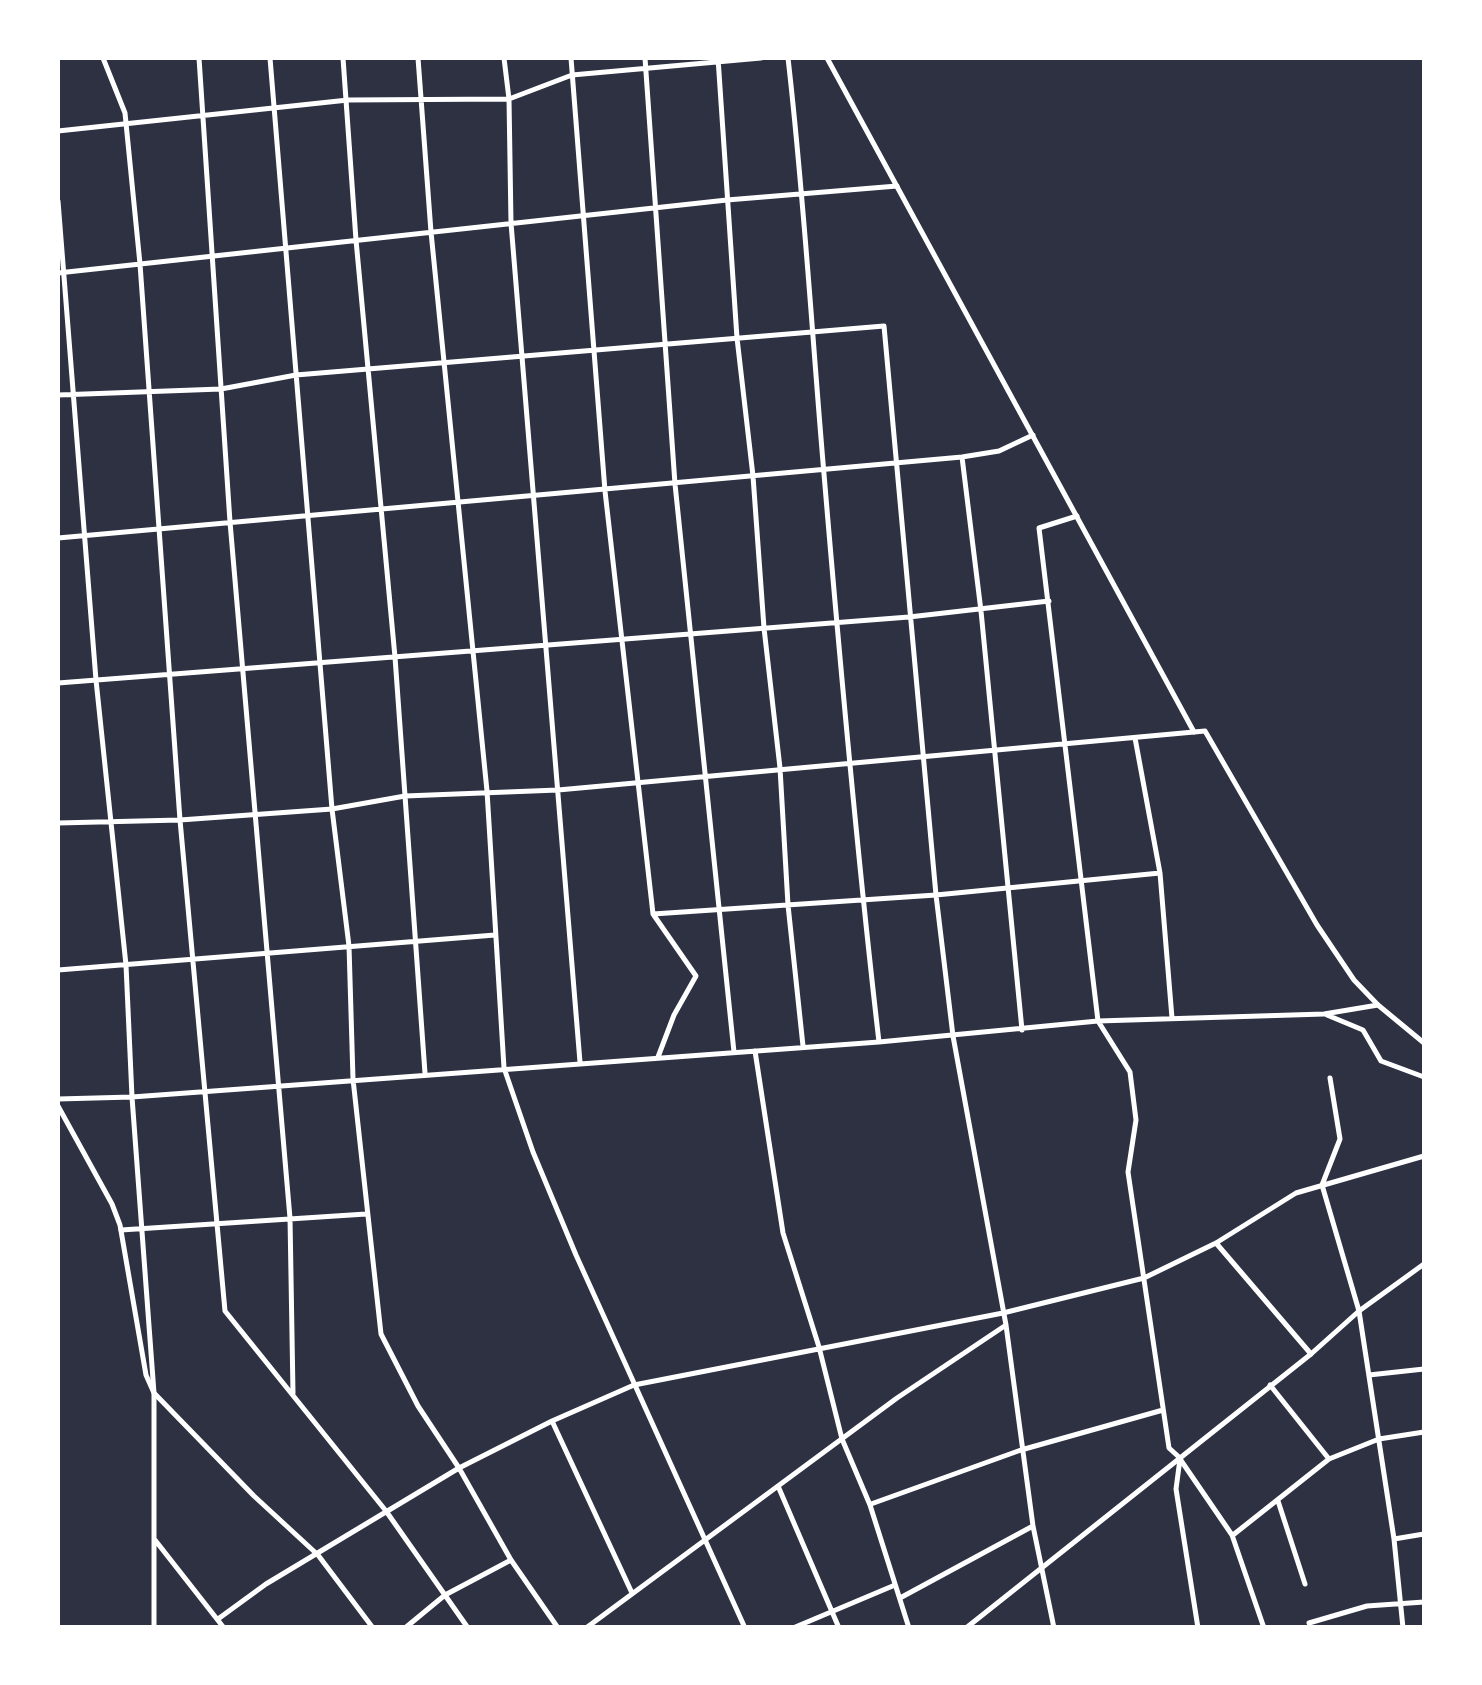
<!DOCTYPE html>
<style>
body{margin:0}
#map{position:relative;width:1482px;height:1685px;overflow:hidden;background:#2d3142;font-family:"Work Sans",sans-serif}
canvas{display:block}
.frame{position:absolute;inset:0;border:60px solid #fff;pointer-events:none}
</style>
<div id="map">
<canvas width="1482" height="1685"></canvas>
<div class="frame"></div>
</div>
<script>
const ctx = document.querySelector('canvas').getContext('2d');
ctx.lineJoin = 'round';
function stroke(path, color, width, dash) { ctx.strokeStyle = color; ctx.lineWidth = width; ctx.lineCap = dash ? 'butt' : 'round'; ctx.setLineDash(dash || []); ctx.stroke(path); }
stroke(new Path2D(`
 M103 58 125 113 140 264 180 820 225 1311 386 1511 468 1628
 M199 58 230 522 290 1218 293 1393
 M270 58 332 809 349 946 353 1079 381 1334 418 1406 459 1468 511 1560 558 1628
 M343 58 356 240 395 657 425 1073
 M418 58 431 232 487 791 504 1068 533 1152 576 1255 745 1628
 M504 58 509 99 511 223 580 1062
 M571 58 605 491 653 914 696 976 674 1015 658 1057
 M645 58 675 484 734 1052
 M718 58 737 338 753 476 764 628 780 768 788 905 803 1046
 M788 58C804 196 812 335 824 474 840 664 857 853 879 1042
 M58 131 348 100 509 99 572 75 761 58
 M58 201 96 680 126 965 132 1097 154 1393V1628
 M58 273 727 200 897 186
 M58 395 221 389 296 375 884 326 936 895 953 1036 1006 1325 1033 1526 1054 1628
 M962 457 981 611 1022 1030
 M1077 516 1039 528 1098 1021 1130 1072 1136 1120 1128 1172 1169 1448 1180 1458
 M58 538 962 457 999 451 1033 435
 M58 683 909 617 1049 601
 M1135 738 1160 873 1172 1018
 M58 823 180 820 332 809 405 796 558 790 1194 732
 M653 914 936 895 1160 873
 M58 970 495 935
 M1327 1015 1363 1030 1381 1061 1424 1077
 M755 1051 783 1233 819 1347 842 1439 870 1505 909 1628
 M1330 1078 1340 1139 1322 1185 1359 1311 1394 1539 1403 1628
 M58 1099 132 1097 879 1042 1098 1021 1324 1014 1378 1005
 M121 1230 366 1214
 M1216 1243 1311 1354
 M1369 1375 1424 1369
 M1270 1385 1329 1459
 M552 1421 632 1593
 M778 1486 839 1628
 M1278 1501 1305 1584
 M871 1504 1021 1450 1163 1410
 M1233 1535 1329 1459 1379 1439 1424 1432
 M1394 1539 1424 1534
 M155 1540 224 1628
 M900 1598 1033 1526
 M218 1619 266 1584 459 1468 552 1421 634 1385 1003 1313 1144 1278 1216 1243 1296 1193 1424 1156
 M1309 1623 1367 1606 1424 1602
 M405 1628 445 1595 511 1560
 M586 1628 897 1398 1006 1325
 M793 1628 895 1585
 M1198 1628 1176 1489 1180 1459 1232 1535 1264 1628`), '#fff', 5);
stroke(new Path2D(`
 M827 58 1194 732 1205 731 1317 925 1354 980 1378 1005 1424 1043
 M58 1106 112 1204 120 1225 146 1375 154 1393 254 1496 318 1555 373 1628
 M966 1628 1311 1354 1359 1311 1424 1264`), '#fff', 5);
</script>
